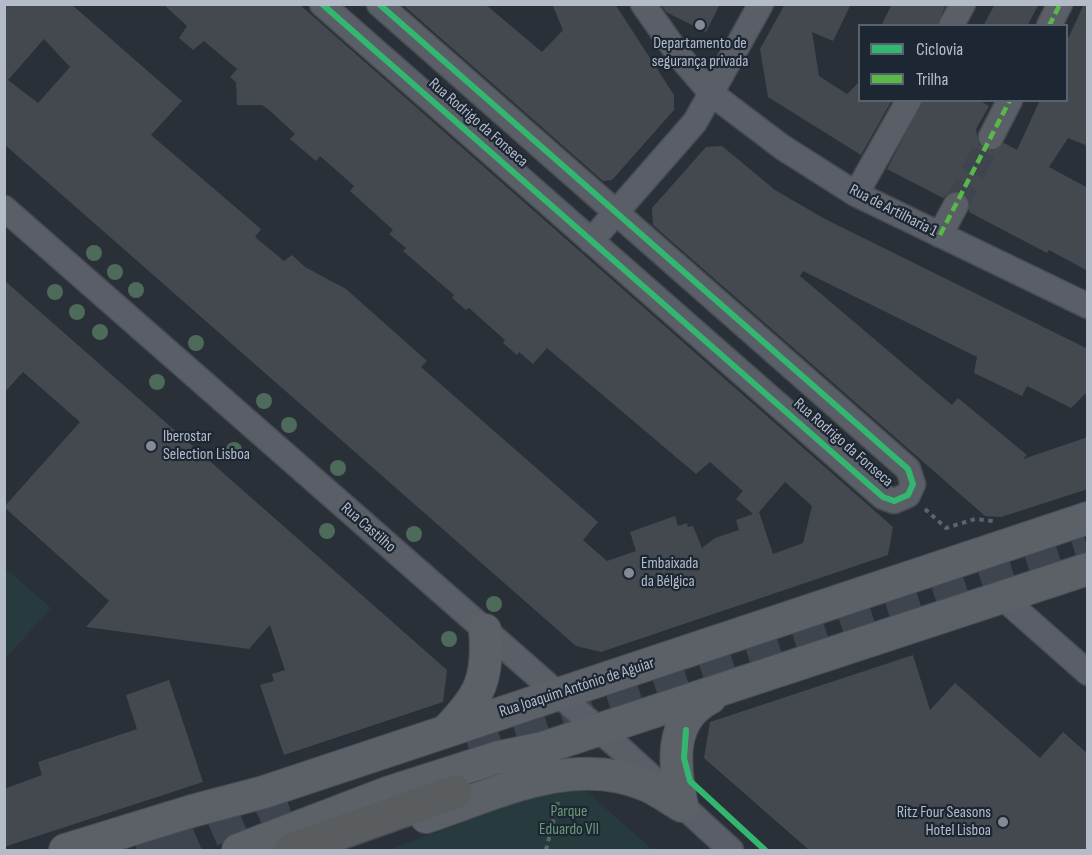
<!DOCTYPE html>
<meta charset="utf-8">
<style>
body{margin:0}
#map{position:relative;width:1092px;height:855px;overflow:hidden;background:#2a3038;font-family:"Sofia Sans Condensed",sans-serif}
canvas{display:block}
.frame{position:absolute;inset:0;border:6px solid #b4bcc9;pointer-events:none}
.legend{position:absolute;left:858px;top:24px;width:210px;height:78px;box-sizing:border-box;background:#1d2633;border:2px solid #59626f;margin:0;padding:8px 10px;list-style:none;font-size:18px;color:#b4bcc9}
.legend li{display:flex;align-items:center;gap:12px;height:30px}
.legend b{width:30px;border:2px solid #59626f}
</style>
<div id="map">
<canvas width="1092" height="855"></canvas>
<div class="frame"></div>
<ul class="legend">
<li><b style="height:8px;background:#33b770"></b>Ciclovia</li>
<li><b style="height:8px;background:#58b947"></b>Trilha</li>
</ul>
</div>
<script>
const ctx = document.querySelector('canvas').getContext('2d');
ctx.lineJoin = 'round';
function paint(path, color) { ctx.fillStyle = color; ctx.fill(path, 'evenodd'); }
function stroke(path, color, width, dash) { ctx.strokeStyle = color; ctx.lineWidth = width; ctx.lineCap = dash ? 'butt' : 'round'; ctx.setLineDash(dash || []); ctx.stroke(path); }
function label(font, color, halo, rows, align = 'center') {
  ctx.font = font + ' "Sofia Sans Condensed",sans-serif'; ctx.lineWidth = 4.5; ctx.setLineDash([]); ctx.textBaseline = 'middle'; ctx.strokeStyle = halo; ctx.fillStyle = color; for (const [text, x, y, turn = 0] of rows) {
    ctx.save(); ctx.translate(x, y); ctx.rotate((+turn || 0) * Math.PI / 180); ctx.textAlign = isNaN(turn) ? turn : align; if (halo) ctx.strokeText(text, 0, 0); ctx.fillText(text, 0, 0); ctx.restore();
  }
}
paint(new Path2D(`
 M5 568 51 608 5 659 4 569Z
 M585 790 653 850H389L529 797Z`), '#273a3e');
paint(new Path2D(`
 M4 4H71L182 101 151 135 261 229 255 237 284 261 292 255 305 267 346 289 427 361 421 367 598 522 583 540 607 561 636 551 630 532 675 516 678 526 687 523 688 527 693 526 702 548 715 538 739 530 736 520 753 514 736 499 743 491 710 462 696 474 547 348 533 364 519 352 517 355 503 343 505 340 469 308 466 310 452 298 454 295 403 251 406 248 389 234 393 230 350 191 354 186 320 156 316 161 290 139 295 134 268 109 262 105H237L236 82 230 77 237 69 204 41 193 50 179 38 187 26 163 4H299L893 527 888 555 601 652 576 646 4 144ZM44 39 70 67 38 103 8 80ZM785 482 812 506 803 543 773 554 759 512Z
 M402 4H485L542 52 563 30 552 4H615L674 95V110L612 180 603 181Z
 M661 4H720L706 32 666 12Z
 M785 4H851L833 41 812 32 819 76 847 94 860 81V100H892L861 155 768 97 760 49Z
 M892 4H946L937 26H881Z
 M995 4H1039L1027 26H983Z
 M1084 4H1088V146L1068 138 1049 167 1088 188V271L1049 250 1047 253 969 212 968 198 962 192 949 193 943 198 887 169 923 100H979L989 106 976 129 979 145 992 151 1004 143 1017 150 1040 100H1066V43Z
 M722 146 775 190 825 219 1088 349V391L1071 408 1027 386 1022 396 974 373 977 357 803 271 800 276 952 405 958 398 1027 455 1023 459 1088 437V489L1001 517 985 516 653 225 652 208 706 147Z
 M4 280 447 670 443 702 284 755 260 685 274 681 272 674 285 670 270 625 249 649 86 627 109 601 4 507 80 422 23 372 4 393Z
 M913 655 930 710 955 683 1040 758 1063 732 1088 754V850H809L704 758 710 722Z
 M169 680 203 782 4 847V789L42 775 38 762 137 729 126 695Z`), '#444950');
stroke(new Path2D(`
 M956 205 991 137`), '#3f454e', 24, [24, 12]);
stroke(new Path2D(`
 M470 752 1088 549
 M137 850 185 834
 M166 850 261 808 297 796`), '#3f454e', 33, [33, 16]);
const minor = new Path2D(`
 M322 4 883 497 894 501 908 495 913 484 908 469 379 4
 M643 4 681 58 712 94 782 147 856 194 1088 306
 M951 26 963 4
 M1049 26 1060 4
 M991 137 1010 100
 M856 194 909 100
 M4 208 622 750 731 850
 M940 235 956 205
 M591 241 695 122 761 4
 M1002 597 1088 673`);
const major = new Path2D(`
 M447 730C480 696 489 679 485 630
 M682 806C674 766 668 719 710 698
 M426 817C496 794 572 754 646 785 658 790 670 799 682 806
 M65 850 192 811 264 792 1088 518
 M238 850 390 792 496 758 543 748 1088 569`);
const highway = new Path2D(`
 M291 850 455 792`);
stroke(minor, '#484c53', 27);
stroke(major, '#484c55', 34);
stroke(highway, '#474c53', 36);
stroke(new Path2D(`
 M925 509 946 528 975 519 993 521
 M546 850 558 802`), '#5d636a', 4, [4.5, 4.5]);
stroke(minor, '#5a5e66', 24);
stroke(major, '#5c6168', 32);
stroke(highway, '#5a5d60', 33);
stroke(new Path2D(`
 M1049 26 1060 4
 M940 235 1010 100`), '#58b947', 4.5, [9, 4.5]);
stroke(new Path2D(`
 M322 4 883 497 894 501 908 495 913 484 908 469 379 4
 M686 730 684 758 690 781 765 850`), '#33b770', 6);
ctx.fillStyle = '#4e6a5a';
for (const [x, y] of [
 [94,253],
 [115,272],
 [136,290],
 [55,292],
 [77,312],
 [100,332],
 [196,343],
 [157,382],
 [264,401],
 [289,425],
 [234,450],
 [338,468],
 [327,531],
 [414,534],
 [494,604],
 [449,639]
]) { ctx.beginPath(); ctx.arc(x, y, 8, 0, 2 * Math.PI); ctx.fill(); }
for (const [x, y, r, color] of [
 [700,25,6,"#848b96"],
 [151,446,6,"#848b96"],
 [629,573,6,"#848b96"],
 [1003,822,6,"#848b96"]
]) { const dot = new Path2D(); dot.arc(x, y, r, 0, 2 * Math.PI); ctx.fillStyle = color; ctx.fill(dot); stroke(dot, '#1d2633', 2); }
label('16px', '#b4bcc9', '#1d2633', [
 ["Departamento de",700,44,"center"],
 ["segurança privada",700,62,"center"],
 ["Iberostar",163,437],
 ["Selection Lisboa",163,455],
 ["Embaixada",641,564],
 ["da Bélgica",641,582],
 ["Ritz Four Seasons",991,813,"right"],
 ["Hotel Lisboa",991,831,"right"]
], 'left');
label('16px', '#b4bcc9', '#1d2633', [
 ["Rua Rodrigo da Fonseca",478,123,41],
 ["Rua de Artilharia 1",893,211,27],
 ["Rua Rodrigo da Fonseca",843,443,41],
 ["Rua Castilho",368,528,41],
 ["Rua Joaquim António de Aguiar",577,688,-18]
]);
label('16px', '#6b9a76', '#1d2633', [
 ["Parque",569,812],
 ["Eduardo VII",569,830]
]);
</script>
